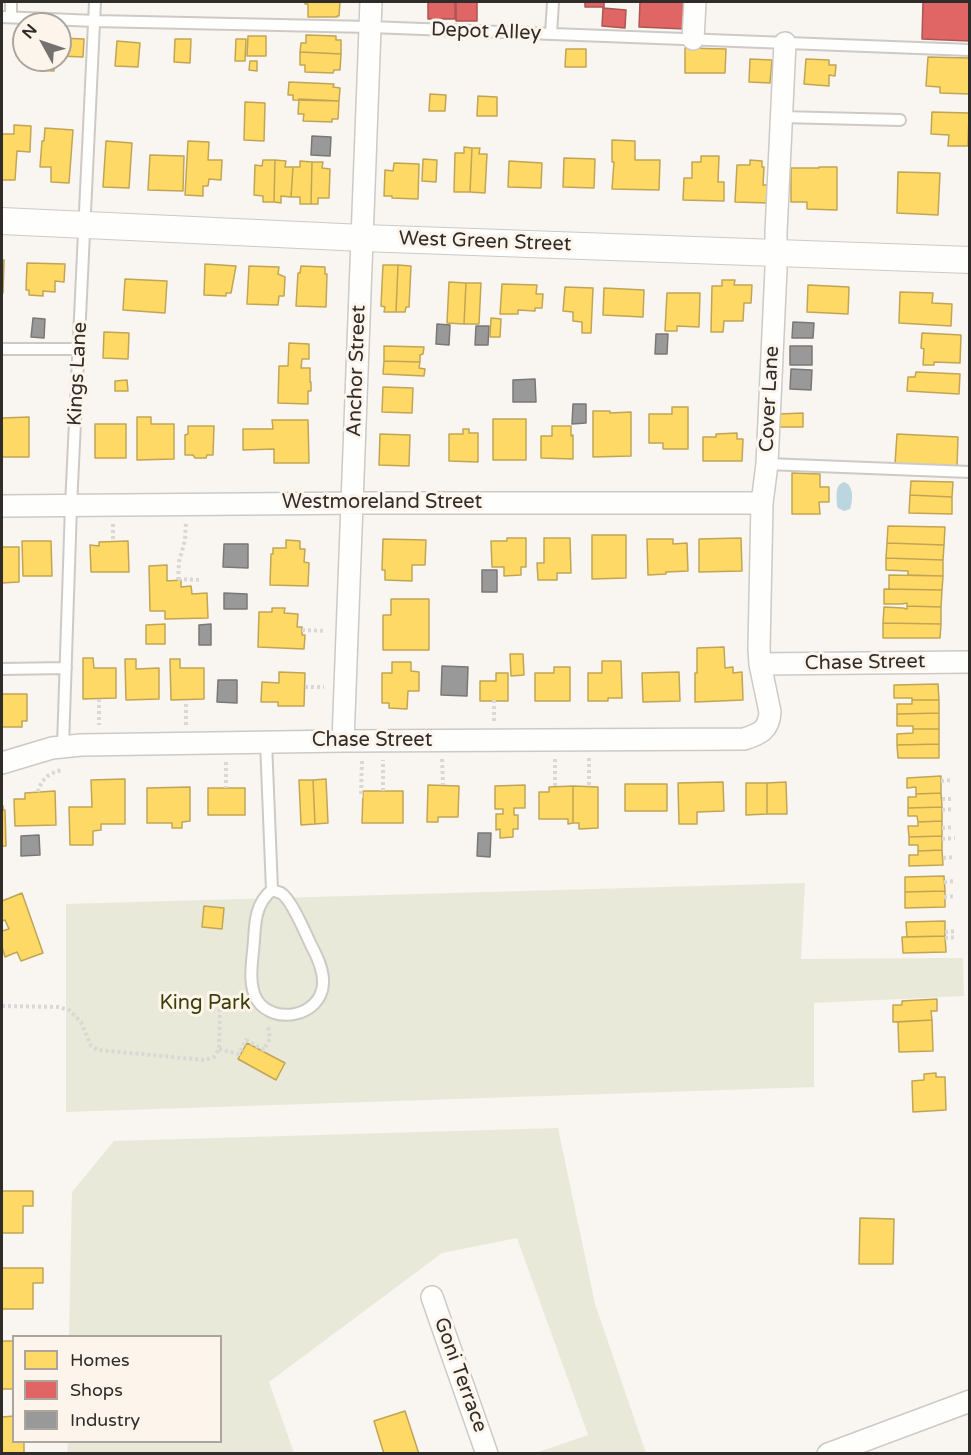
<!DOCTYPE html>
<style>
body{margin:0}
#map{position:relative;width:971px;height:1455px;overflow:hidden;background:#f9f5f0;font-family:"Varela Round",sans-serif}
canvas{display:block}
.frame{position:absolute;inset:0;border:3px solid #2f2c29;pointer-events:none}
.legend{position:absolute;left:12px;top:1335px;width:210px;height:108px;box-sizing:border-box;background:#fdf5ec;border:2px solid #aba59e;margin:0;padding:8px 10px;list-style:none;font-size:18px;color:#2f2c29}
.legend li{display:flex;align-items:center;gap:12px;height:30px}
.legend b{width:30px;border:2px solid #aba59e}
.north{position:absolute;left:12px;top:12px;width:60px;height:60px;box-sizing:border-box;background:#fdf5ec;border:2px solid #aba59e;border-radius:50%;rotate:310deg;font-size:16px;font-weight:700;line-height:24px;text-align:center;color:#2f2c29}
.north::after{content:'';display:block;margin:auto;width:21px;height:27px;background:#76726f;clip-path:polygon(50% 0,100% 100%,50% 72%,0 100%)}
</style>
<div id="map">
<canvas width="971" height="1455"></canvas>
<div class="frame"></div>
<ul class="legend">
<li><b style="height:16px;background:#ffd966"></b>Homes</li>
<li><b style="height:16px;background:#e06666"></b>Shops</li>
<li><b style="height:16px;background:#999"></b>Industry</li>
</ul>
<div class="north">N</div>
</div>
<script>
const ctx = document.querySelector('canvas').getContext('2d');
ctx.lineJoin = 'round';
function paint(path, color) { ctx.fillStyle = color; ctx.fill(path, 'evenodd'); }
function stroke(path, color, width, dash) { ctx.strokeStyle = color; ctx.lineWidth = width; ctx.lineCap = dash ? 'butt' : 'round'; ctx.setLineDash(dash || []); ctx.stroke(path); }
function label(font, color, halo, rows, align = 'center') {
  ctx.font = font + ' "Varela Round",sans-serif'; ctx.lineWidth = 6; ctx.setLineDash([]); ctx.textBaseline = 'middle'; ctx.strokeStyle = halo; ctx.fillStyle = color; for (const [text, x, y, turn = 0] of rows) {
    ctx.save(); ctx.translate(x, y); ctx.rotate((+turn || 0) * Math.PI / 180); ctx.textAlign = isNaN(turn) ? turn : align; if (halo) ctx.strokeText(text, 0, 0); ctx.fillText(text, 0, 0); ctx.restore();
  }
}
paint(new Path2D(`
 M805 883 801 959 963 958 964 996 814 1003V1087L66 1112V904Z
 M558 1128 595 1304 646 1453H536L588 1435 517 1238 442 1253 269 1382 294 1453H67L68 1442H220V1336H69L72 1192 114 1141Z`), '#e8e9d8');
paint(new Path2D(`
 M844 482C854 485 853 500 850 509L844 511 838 508 837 506C837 497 834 485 844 482Z`), '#bbd6de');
const homes = new Path2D(`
 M305 2H340L339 16H337V17H308V4H305Z
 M306 35 336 36V40H341V54L300 52 301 43H306Z
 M248 36H266V56H247Z
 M60 38 84 39 83 57 60 56Z
 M175 39H191L190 63 174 62Z
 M236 39H246L245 61H235Z
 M117 41 140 43 138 67 115 66Z
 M685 48 726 49 725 73H685Z
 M566 49H586V67H565Z
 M300 52 341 54 340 70H334L333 73 305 72V65H300Z
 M928 57 970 58V94L940 93V87L926 86Z
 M750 59 772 60 770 83 749 82Z
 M806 59 829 60V65H836L835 76 829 75V86L804 84Z
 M35 60H54V71L34 70Z
 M250 61H257V71L249 70Z
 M289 82 334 84 333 87 340 88 339 101 293 100V95H288Z
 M430 94 446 95 445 111H429Z
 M478 96 497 97V116H477Z
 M299 99 339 101 338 119H332V122L303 121 304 114H298Z
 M245 102 265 103 264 141 244 140Z
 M932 112 969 113 968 146H948L949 135 931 134Z
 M14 125 31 126 30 152 17 151 15 180H2V134H14Z
 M45 128 73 130 69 183 51 182V167H40L42 141H44Z
 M612 140 635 141V160H660L659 190 612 189 614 162H612Z
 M106 141 132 143 129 188 103 187Z
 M188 141 209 142 208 160H222L221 180 209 179 208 186H203V196L185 195Z
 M464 147 472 148 470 192H454L455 153H464Z
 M472 148H480L479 154H487L485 193 470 192Z
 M150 155 184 156 183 191 148 190Z
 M701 156H719L718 182H724V201L683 200 684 178H692V162H701Z
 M564 158 595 159 594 188 563 187Z
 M423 159 437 160 436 182 422 181Z
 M263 160H275L274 202H263V196L254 195 255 165 262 166Z
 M275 160 286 161 285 167H293L291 197 281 196V203L274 202Z
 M750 160 762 161V167H764L763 185H770L769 203 735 202 737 165H750Z
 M300 161 312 162 311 204H300V197H291L293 167H300Z
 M509 161 542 163 541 188 508 187Z
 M312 162H323L322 168 330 169 329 198H318V204H311Z
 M394 163 419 164 418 199 392 198V196H384L385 170 393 171Z
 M819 167H837V210L807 209V202H791V168H819Z
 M898 172 940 173 938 215 897 213Z
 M2 253V260H4L3 293H2Z
 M27 263 65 264 64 282 55 281V292L43 291V296L29 295V290H26Z
 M205 264 236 266 231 293H226V296L204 295Z
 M383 265H398L396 312H384L385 307 381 306Z
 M398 265 411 266 409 307H406L405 312H396Z
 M249 266 279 267 278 274 285 277 284 296H279L278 305 247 304Z
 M301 266 325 267V274H327L326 307 296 306 298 273H300Z
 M125 279 167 281 165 313 123 310Z
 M722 280H735L734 285H752L751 303H744L743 321H724L723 332H711L712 286H722Z
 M449 282 466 283 464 324 447 323Z
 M466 283H481L479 324H464Z
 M502 284 537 285 536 294H543L542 308H535V311L518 310V314H500Z
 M808 285 849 287 848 314 807 312Z
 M565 287 593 288 591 333H582V322L573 321V312L563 311Z
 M604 288 644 290 643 317 603 315Z
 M900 292 933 293 932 303 952 304 951 326 899 323Z
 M667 293H700L699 327 677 326V331H665Z
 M491 318 501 319 500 337H490Z
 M104 332 129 333 128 359 103 358Z
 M922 333 961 335 960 363 934 362V365H923L924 349 921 348Z
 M289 343 309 344V359H302L301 368H310V382H311V391H308V404L278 403 279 366H288Z
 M384 346 424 347 423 354 420 355V362L384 361Z
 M384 361 420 362 419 368 425 369 424 376 383 374Z
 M916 372 960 374 959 394 907 391 908 377H915Z
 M127 380 128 391H115V381Z
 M383 387 413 388 412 413 382 412Z
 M672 407H688V449H663V443H649V414H672Z
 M593 411H610V413L631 412V456L593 457Z
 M803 413V427H779V414Z
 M29 417V457H2V418Z
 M137 417H151V424H174V459L137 460Z
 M493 419H526V460H493Z
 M272 420H308L309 463H274V449L243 450V429H273Z
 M95 424H126V458H95Z
 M188 426H214L213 455H207L206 458H195L193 455H185V435L188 434Z
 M552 426H571V436L573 435V459L541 458V436H552Z
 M463 429H469V433H478V462L449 461V434H463Z
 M737 433V439H743L742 461H703V437H716V434Z
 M380 434 410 435 409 466 379 465Z
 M897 434 958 437 957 467 895 464Z
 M792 473 820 474V487H829V502H819L820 514H792Z
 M911 481 953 482 952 497 910 495Z
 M910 495 952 497V514L909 513Z
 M888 526 945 527 944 545 887 543Z
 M592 535H626V578L592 579Z
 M507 538H526V567H521V575L504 576V567H492L491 541H507Z
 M544 538H570L571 573H557V580H538L537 563H544Z
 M741 538 742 571 699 572V539Z
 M383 539 426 540 425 565H412V581L385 580V570H382Z
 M647 539H673V544L687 543 688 571 666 572V574L648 575Z
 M286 540 300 541V549H305L304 562 309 563 308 586 270 585 271 554H273V548H286Z
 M22 541H51L52 576H23Z
 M128 541 129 572H91L90 545 99 546V542Z
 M887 543 944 545 943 560 886 558Z
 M2 547H19V582L2 583Z
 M886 558 943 560V576L908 575V571L886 570Z
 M167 565V581L181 580V587L191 586 192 594 207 593 208 618 165 619V611H150L149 566Z
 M889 575 943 576 942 590 889 589Z
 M884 589 942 590 941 607 907 606V603L902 604H884Z
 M391 599H429V650H383V615H391Z
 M907 606 941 607V624L883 623 884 607 903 608 907 609Z
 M272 608H285L284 613 298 614 297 627H302V635H305L304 649 258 647 259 612H272Z
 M883 623 941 624 940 638H883Z
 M165 624V644H146V625Z
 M724 647 725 668 733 667V673L742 672 743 700 695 702V673H697V648Z
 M510 654H523L524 675 511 676Z
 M83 658H93L94 668H116V698L83 699Z
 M125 659H136V669L159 668V699L126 700Z
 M170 659H180V668H204V699L171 700Z
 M602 661H621L622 698H608V701H588V673H602Z
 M392 662H411V671L419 672V691H408L407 709 389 708V703H382V673H392Z
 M554 667H570V701H535V673H554Z
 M279 672 305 673 304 706H278V702H261L262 682 279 683Z
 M679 672 680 701 643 702 642 673Z
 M496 673H508V701H480V681H496Z
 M938 684 939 700H912V698H894V685Z
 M2 694H27V721H22V727H2Z
 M912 700H939V713L897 714V704H912Z
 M939 713V729H913V726H897V714Z
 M913 729H939V744L897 745V734L913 733Z
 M939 744V758H898L897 745Z
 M941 776V793L916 794V787L907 788V778Z
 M125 779V824H101V830L93 831V845H70L69 807H92L91 780Z
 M326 779 328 823 315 824 313 780Z
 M299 780H313L315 824 301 825Z
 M723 782 724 811 697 812V824H679L678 783Z
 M786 782 787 814H767V783Z
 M746 783H767V814L746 815Z
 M625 784H667V811H625Z
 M428 785 459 786 458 817H438V822H427Z
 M525 785V808H514V815H518V829H513V837L500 838V829L496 830V814H503V809H495V786Z
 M573 786V823L568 824V819H539V792H549V787Z
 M573 786 598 787V828L579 829V823H573Z
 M190 787V821L182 822V828H172V823H147V788Z
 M208 788H245V815H208Z
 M55 791 56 825 15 826 14 799H25V793Z
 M363 791H403V823H362Z
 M941 793 942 807 908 808V797H916V794Z
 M2 806H3V810H5L6 846H2Z
 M942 807V821L918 822 917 816H908V808Z
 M942 821V836L909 837 908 826H918V822Z
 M942 836V850L918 851V845H909V837Z
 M942 850 943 865 909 866V855H918V851Z
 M944 876 945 891 905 892V877Z
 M945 891V907L905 908V892Z
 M22 893 43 953 21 961 17 952 5 957 2 947V931L9 929 5 920 2 921V901Z
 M204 906 224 908 222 929 202 927Z
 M945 921V936L907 937 906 922Z
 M945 936 946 952 903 953 902 937Z
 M937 999V1011H931L932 1020 893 1022V1005H902V1001Z
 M932 1020 933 1051 899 1052 898 1022Z
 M247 1043 285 1063 276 1080 238 1059Z
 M936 1073V1077H945L946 1110 913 1112 912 1081 924 1080V1074Z
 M2 1191H33V1206H23V1233H2Z
 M860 1218 894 1219 893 1264H859Z
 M2 1268H43V1283H33V1309H2Z
 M2 1341H14V1389H2Z
 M405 1411 419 1454H384L374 1421Z
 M14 1416V1442H24V1454H2V1417Z`);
paint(homes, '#ffd966');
stroke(homes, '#c1a554', 1.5);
const shops = new Path2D(`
 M428 2H455V19H428Z
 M456 2H477V21H456Z
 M585 2H604V7H585Z
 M640 2H687L686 29 639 27Z
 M923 2H970V41L922 39Z
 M603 8 626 10 625 28 602 26Z`);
paint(shops, '#e06666');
stroke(shops, '#ab5554', 1.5);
const industry = new Path2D(`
 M312 136 331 137 330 156 311 155Z
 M33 318 45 319 44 338 31 337Z
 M793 322 814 323 813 338H792Z
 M437 324 450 325 449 345 436 344Z
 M476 326H489L488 345H475Z
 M656 334H668L667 354H655Z
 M790 346H812V365H790Z
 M791 369 812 370 811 390 790 389Z
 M535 379 536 402H513V380Z
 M573 404H586V423L572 424Z
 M224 544H248V568L223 567Z
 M482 570H497V592H482Z
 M224 593 247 594V609H224Z
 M211 624V645H199V625Z
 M442 666 468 667 467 696 441 695Z
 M218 680H237V703L217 702Z
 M478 833H491L490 857 477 856Z
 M39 835 40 855 21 856V836Z`);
paint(industry, '#999');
stroke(industry, '#797877', 1.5);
const service = new Path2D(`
 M11 2V17
 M2 17 95 21 370 27 970 50
 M551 34 553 2
 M782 117 900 120
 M2 349H79
 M767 464 970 472
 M2 669 66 668
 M266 742 272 890
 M63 746 71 506 95 2
 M272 890C275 891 278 892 281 893 291 899 305 932 311 945 317 956 324 970 323 984 321 1016 274 1026 257 1000 247 983 253 958 254 940 255 921 256 903 272 890Z`);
const minor = new Path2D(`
 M693 39 695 2
 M2 506 366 503H762
 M760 664 970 662
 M343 741 371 2
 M2 763 52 748 81 745 343 741 744 739C760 734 769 730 770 712L760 664 759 649 762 503 767 464 776 269V232L785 43
 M432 1297 487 1454
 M828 1454 970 1401`);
const tertiary = new Path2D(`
 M2 221 363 238 970 260`);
stroke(service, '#cdcac6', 14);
stroke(minor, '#cdcac6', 24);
stroke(tertiary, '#cdcac6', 28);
stroke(new Path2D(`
 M113 524V542
 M178 579 202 580
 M178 580 179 562 185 540 186 522
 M302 630 326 631
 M305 687H324
 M99 699V725
 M494 721V700
 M186 725V700
 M589 758V787
 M442 759 443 785
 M555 759V787
 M362 761 361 796H363
 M226 762V788
 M941 781 953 780
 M383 791V760
 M38 792C41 779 50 772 63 770
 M942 799H954
 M942 810 954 809
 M942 828 954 827
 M942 839 955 838
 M943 858 955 857
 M944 882 956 881
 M944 897 956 896
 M945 932 957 931
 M945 938 957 937
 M207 1004H220
 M2 1006 58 1007 69 1010 81 1022 91 1046 98 1050 205 1060 214 1057 219 1049 220 1004 227 1003 242 996
 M219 1049 239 1054 246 1040 264 1050 270 1038 268 1027`), '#dad8d6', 4, [3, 3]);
stroke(service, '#fefefd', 10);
stroke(minor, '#fefefd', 21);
stroke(tertiary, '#fefefd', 26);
label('20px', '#2f2c29', '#fdf5ec', [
 ["Depot Alley",486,32,2],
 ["West Green Street",485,242,2],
 ["Anchor Street",357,371,-88],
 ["Kings Lane",78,374,-87],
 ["Cover Lane",770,399,-87],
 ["Westmoreland Street",382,503],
 ["Chase Street",865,663,-1],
 ["Chase Street",372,741],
 ["Goni Terrace",460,1375,70]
]);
label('20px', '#3b3f05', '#fdf5ec', [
 ["King Park",205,1004]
]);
</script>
